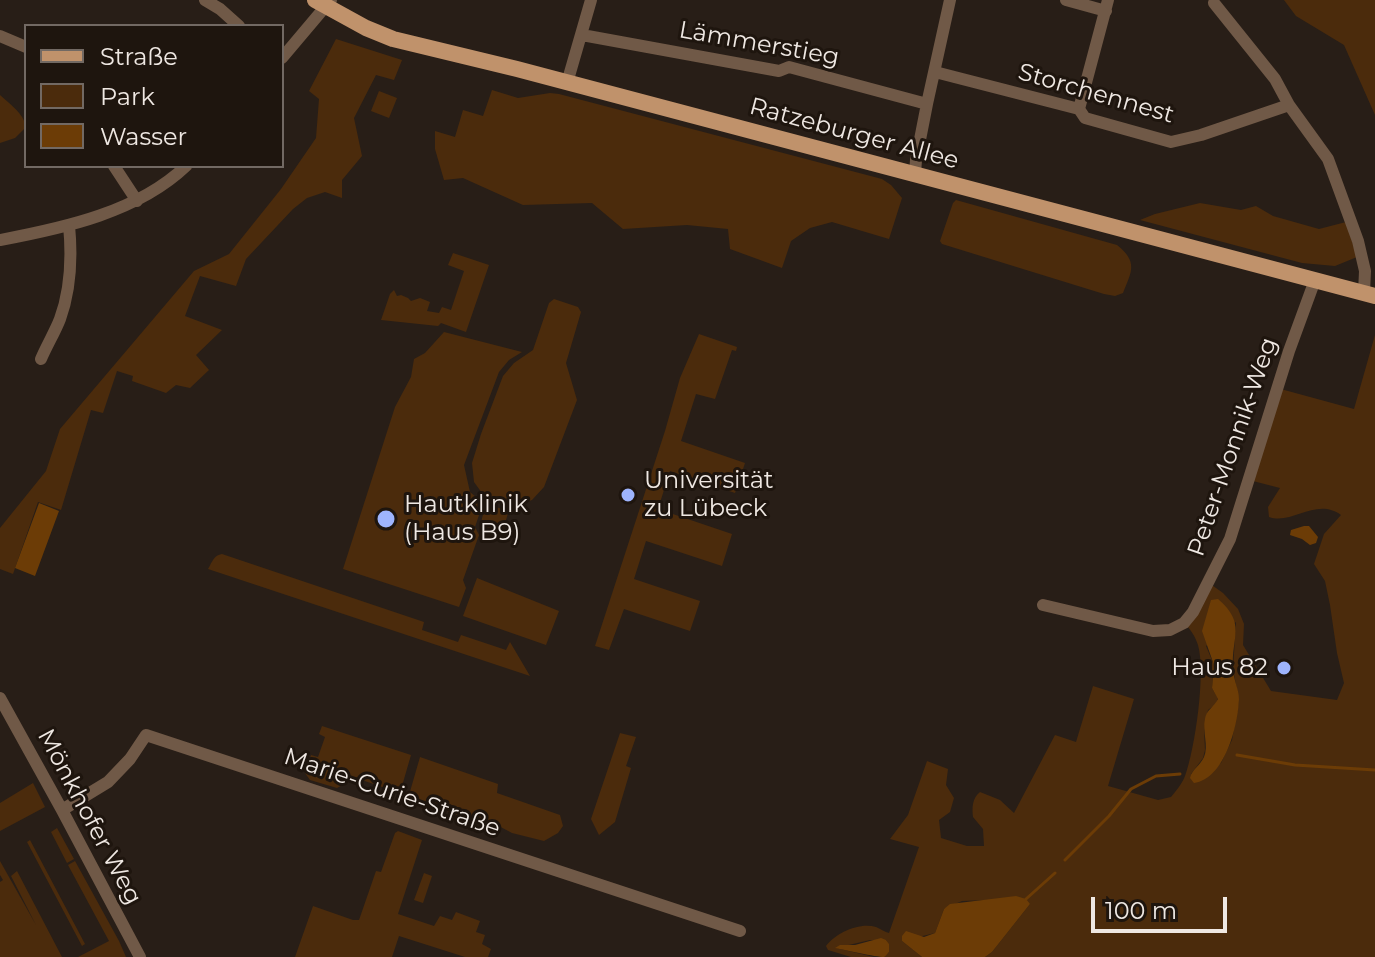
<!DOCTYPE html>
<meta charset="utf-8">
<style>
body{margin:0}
#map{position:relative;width:1375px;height:957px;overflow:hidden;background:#281e17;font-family:Montserrat,sans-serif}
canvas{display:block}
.legend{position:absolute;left:24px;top:24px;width:260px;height:144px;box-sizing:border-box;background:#1e150e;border:2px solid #726963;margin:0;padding:10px 14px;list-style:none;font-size:24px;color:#efe8e3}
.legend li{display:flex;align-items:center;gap:16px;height:40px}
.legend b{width:40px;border:2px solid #726963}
.scale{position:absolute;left:1091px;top:897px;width:136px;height:36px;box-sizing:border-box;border:4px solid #efe8e3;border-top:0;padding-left:10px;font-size:24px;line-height:28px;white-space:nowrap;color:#efe8e3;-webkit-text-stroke:6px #1e150e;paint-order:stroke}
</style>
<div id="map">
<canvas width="1375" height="957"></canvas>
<ul class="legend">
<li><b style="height:10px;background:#c0926b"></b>Straße</li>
<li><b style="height:22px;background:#4b2b0c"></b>Park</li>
<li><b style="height:22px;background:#6c3c06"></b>Wasser</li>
</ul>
<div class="scale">100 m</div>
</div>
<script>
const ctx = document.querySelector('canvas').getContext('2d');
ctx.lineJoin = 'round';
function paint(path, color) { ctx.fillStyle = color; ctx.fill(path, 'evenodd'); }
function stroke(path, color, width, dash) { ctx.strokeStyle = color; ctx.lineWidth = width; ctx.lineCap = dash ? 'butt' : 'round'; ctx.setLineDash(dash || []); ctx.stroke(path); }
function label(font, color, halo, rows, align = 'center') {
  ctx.font = font + ' Montserrat,sans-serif'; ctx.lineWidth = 6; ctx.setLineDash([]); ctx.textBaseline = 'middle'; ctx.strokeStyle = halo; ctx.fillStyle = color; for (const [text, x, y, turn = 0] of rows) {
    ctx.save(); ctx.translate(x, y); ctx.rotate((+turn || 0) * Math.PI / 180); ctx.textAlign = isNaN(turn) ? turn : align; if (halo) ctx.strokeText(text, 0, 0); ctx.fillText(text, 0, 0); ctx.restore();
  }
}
paint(new Path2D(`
 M1284 0H1375V115L1344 45 1296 16Z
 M336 39 402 60 394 80 376 75 354 118 362 156 342 180V198L325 192 307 198 293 209 246 259 236 286 200 276 185 316 222 330 196 355 209 370 190 388 176 385 166 393 132 381 133 376 117 371 103 413 91 410 61 510 38 502 13 574 0 569V528L46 471 60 429 194 271 229 254 281 189 316 138 319 99 309 91Z
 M492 90 518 98 550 93 559 94 882 179 891 185 902 198 889 239 832 222 810 228 791 241 782 268 730 249 728 229 687 225 623 229 592 203 523 205 463 178 444 180 435 149V131L455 137 463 110 483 116Z
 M379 91 397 98 389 118 371 111Z
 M0 95C10 104 24 114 26 127L15 138 0 143Z
 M956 200 1117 245C1138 262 1132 271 1123 293L1115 296 1104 294 942 244 940 241 953 203Z
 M1200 203 1241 210 1256 206 1273 216 1319 229 1346 222 1357 257 1335 266 1302 263 1140 220 1155 214Z
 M453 253 489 265 466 332 441 323 438 326 381 320 390 294 394 290 397 296 401 295 408 298 411 301 420 298 430 302 427 311 439 313 442 307 451 310 464 271 448 265Z
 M554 299 578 307 581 312 566 363 577 400 544 487 532 500 520 504 506 505 491 501 482 493 474 482 472 463 481 434 503 376 514 363 533 350 549 303Z
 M444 332 522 352 509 360 499 372 464 465 470 492 483 503 475 527 479 535 463 580 466 588 459 607 343 569 395 407 411 377 414 359 425 353Z
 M699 334 737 347 736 351 732 350 715 399 696 394 681 441 745 463 735 493 670 471 658 509 732 534 722 566 646 541 634 579 700 601 690 631 624 609 609 650 595 646 665 431 680 378Z
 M1375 335V957H985L992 952 1030 904 986 900 962 901 944 909 935 933 902 941 922 957H883L889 952V945L886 940H870L836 948 874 957H851L828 950 826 946C836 933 859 922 876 927 881 929 885 932 889 933L919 847 890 839 908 815 927 761 948 769 946 785 954 798 950 812 939 820 941 838 967 846H984L983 829 973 817C972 808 972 798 980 792L1000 800 1014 813 1055 735 1076 742 1093 686 1134 699 1108 786 1158 800 1171 797C1176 791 1182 784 1185 776 1195 749 1206 673 1198 645 1195 636 1191 630 1185 624L1209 583 1223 593 1238 609 1244 624 1243 645 1271 691 1337 700 1344 683 1337 653 1330 605 1325 581 1314 564 1324 534 1341 515C1316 497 1293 525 1269 517L1268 507 1280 488 1249 480 1277 388 1354 409ZM1236 622 1233 669 1239 701 1232 740 1221 763 1191 774 1203 758 1205 750 1204 730 1208 710 1216 704 1218 698 1212 688 1214 665 1206 646Z
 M487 503 499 508 509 510 503 530 495 536C473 534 483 516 487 503Z
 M222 554 424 622 422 630 458 642 461 635 506 650 510 642 530 676 208 569C212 562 214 555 222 554Z
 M477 578 559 611 546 645 463 616Z
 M322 726 411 755 400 793 356 778 337 788 310 780 305 773 311 755 318 757 325 737 319 734Z
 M620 733 636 737 626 766 631 768 615 822 599 835 591 819Z
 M420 757 498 784 497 793 560 815 563 826 558 833 544 841 512 833 495 824 485 827 409 795Z
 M33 783 45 807 0 831V803Z
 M57 828 74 859 67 863 51 832Z
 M398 831 422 840 398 914 434 926 440 916 452 920 456 912 480 921 476 932 485 935 482 944 491 949 488 957H465L399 936 392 957H295L313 906 353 920H359L376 871 381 872 395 833Z
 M30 840 85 944 82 946 27 842Z
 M0 861 36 925 11 876 17 871 62 957H0V882L3 880 0 875Z
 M75 861 119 941 126 957H78L109 941 68 865Z
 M424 873 432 876 423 903 414 900Z`), '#4b2b0c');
paint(new Path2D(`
 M39 503 59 511 35 576 15 568Z
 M1304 526H1309L1318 537 1316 543 1310 545 1302 539 1290 535 1291 530Z
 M1218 599C1247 624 1231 637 1233 668 1233 679 1239 689 1239 699 1238 725 1225 779 1194 783L1190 778C1192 769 1200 766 1204 757 1209 746 1202 731 1205 719 1206 710 1214 707 1218 699L1212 688 1214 665 1202 631 1211 600Z
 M1016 896 1026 899 1030 904 992 952 985 957H922L902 941V936L906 931 924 937 935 933 944 909 950 904Z
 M881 938 886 940 889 944V952C888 953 886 956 884 957 876 957 845 950 835 948L840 945H855Z`), '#6c3c06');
stroke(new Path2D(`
 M1237 755 1295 765 1375 770
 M1065 860 1109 816 1131 789 1156 776 1180 774
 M1026 899 1055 873`), '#6c3c06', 3);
stroke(new Path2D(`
 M205 0 220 9 239 26
 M1066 0 1106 11
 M1214 3 1275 79 1289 105 1328 159 1358 241 1365 271 1364 293
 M582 35 779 71 789 67 927 104
 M0 36 26 47
 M282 58 331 0
 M935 72 1079 109 1085 118 1171 142 1201 135 1289 105
 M567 83 591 0
 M1079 109 1108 0
 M114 166 137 201
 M915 174 916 160 927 104 950 0
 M0 240C64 228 138 212 186 166
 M41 359C47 345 55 332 60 319 71 289 72 256 69 225
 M1043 605 1153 631 1170 630 1184 623 1193 612 1230 539 1289 351 1315 280
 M0 698 62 810 140 957
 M62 810 108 782 130 759 146 735C344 799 541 867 740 931`), '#705947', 12);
stroke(new Path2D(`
 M315 0 366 28 393 39 517 69 1375 296`), '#c0926b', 16);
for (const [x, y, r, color] of [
 [628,495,8,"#9eb4fd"],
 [386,519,10,"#9eb4fd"],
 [1284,668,8,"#9eb4fd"]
]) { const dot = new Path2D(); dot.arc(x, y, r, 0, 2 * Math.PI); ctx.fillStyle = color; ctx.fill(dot); stroke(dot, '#1e150e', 3); }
label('24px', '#efe8e3', '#1e150e', [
 ["Lämmerstieg",759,44,10],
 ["Storchennest",1096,94,16],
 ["Ratzeburger Allee",854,134,15],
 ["Peter-Monnik-Weg",1233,447,-71],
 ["Marie-Curie-Straße",392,793,19],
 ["Mönkhofer Weg",89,817,62]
]);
label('24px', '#efe8e3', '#1e150e', [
 ["Universität",644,481],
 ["zu Lübeck",644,509],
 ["Hautklinik",404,505],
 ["(Haus B9)",404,533],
 ["Haus 82",1268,668,"right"]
], 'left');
</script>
